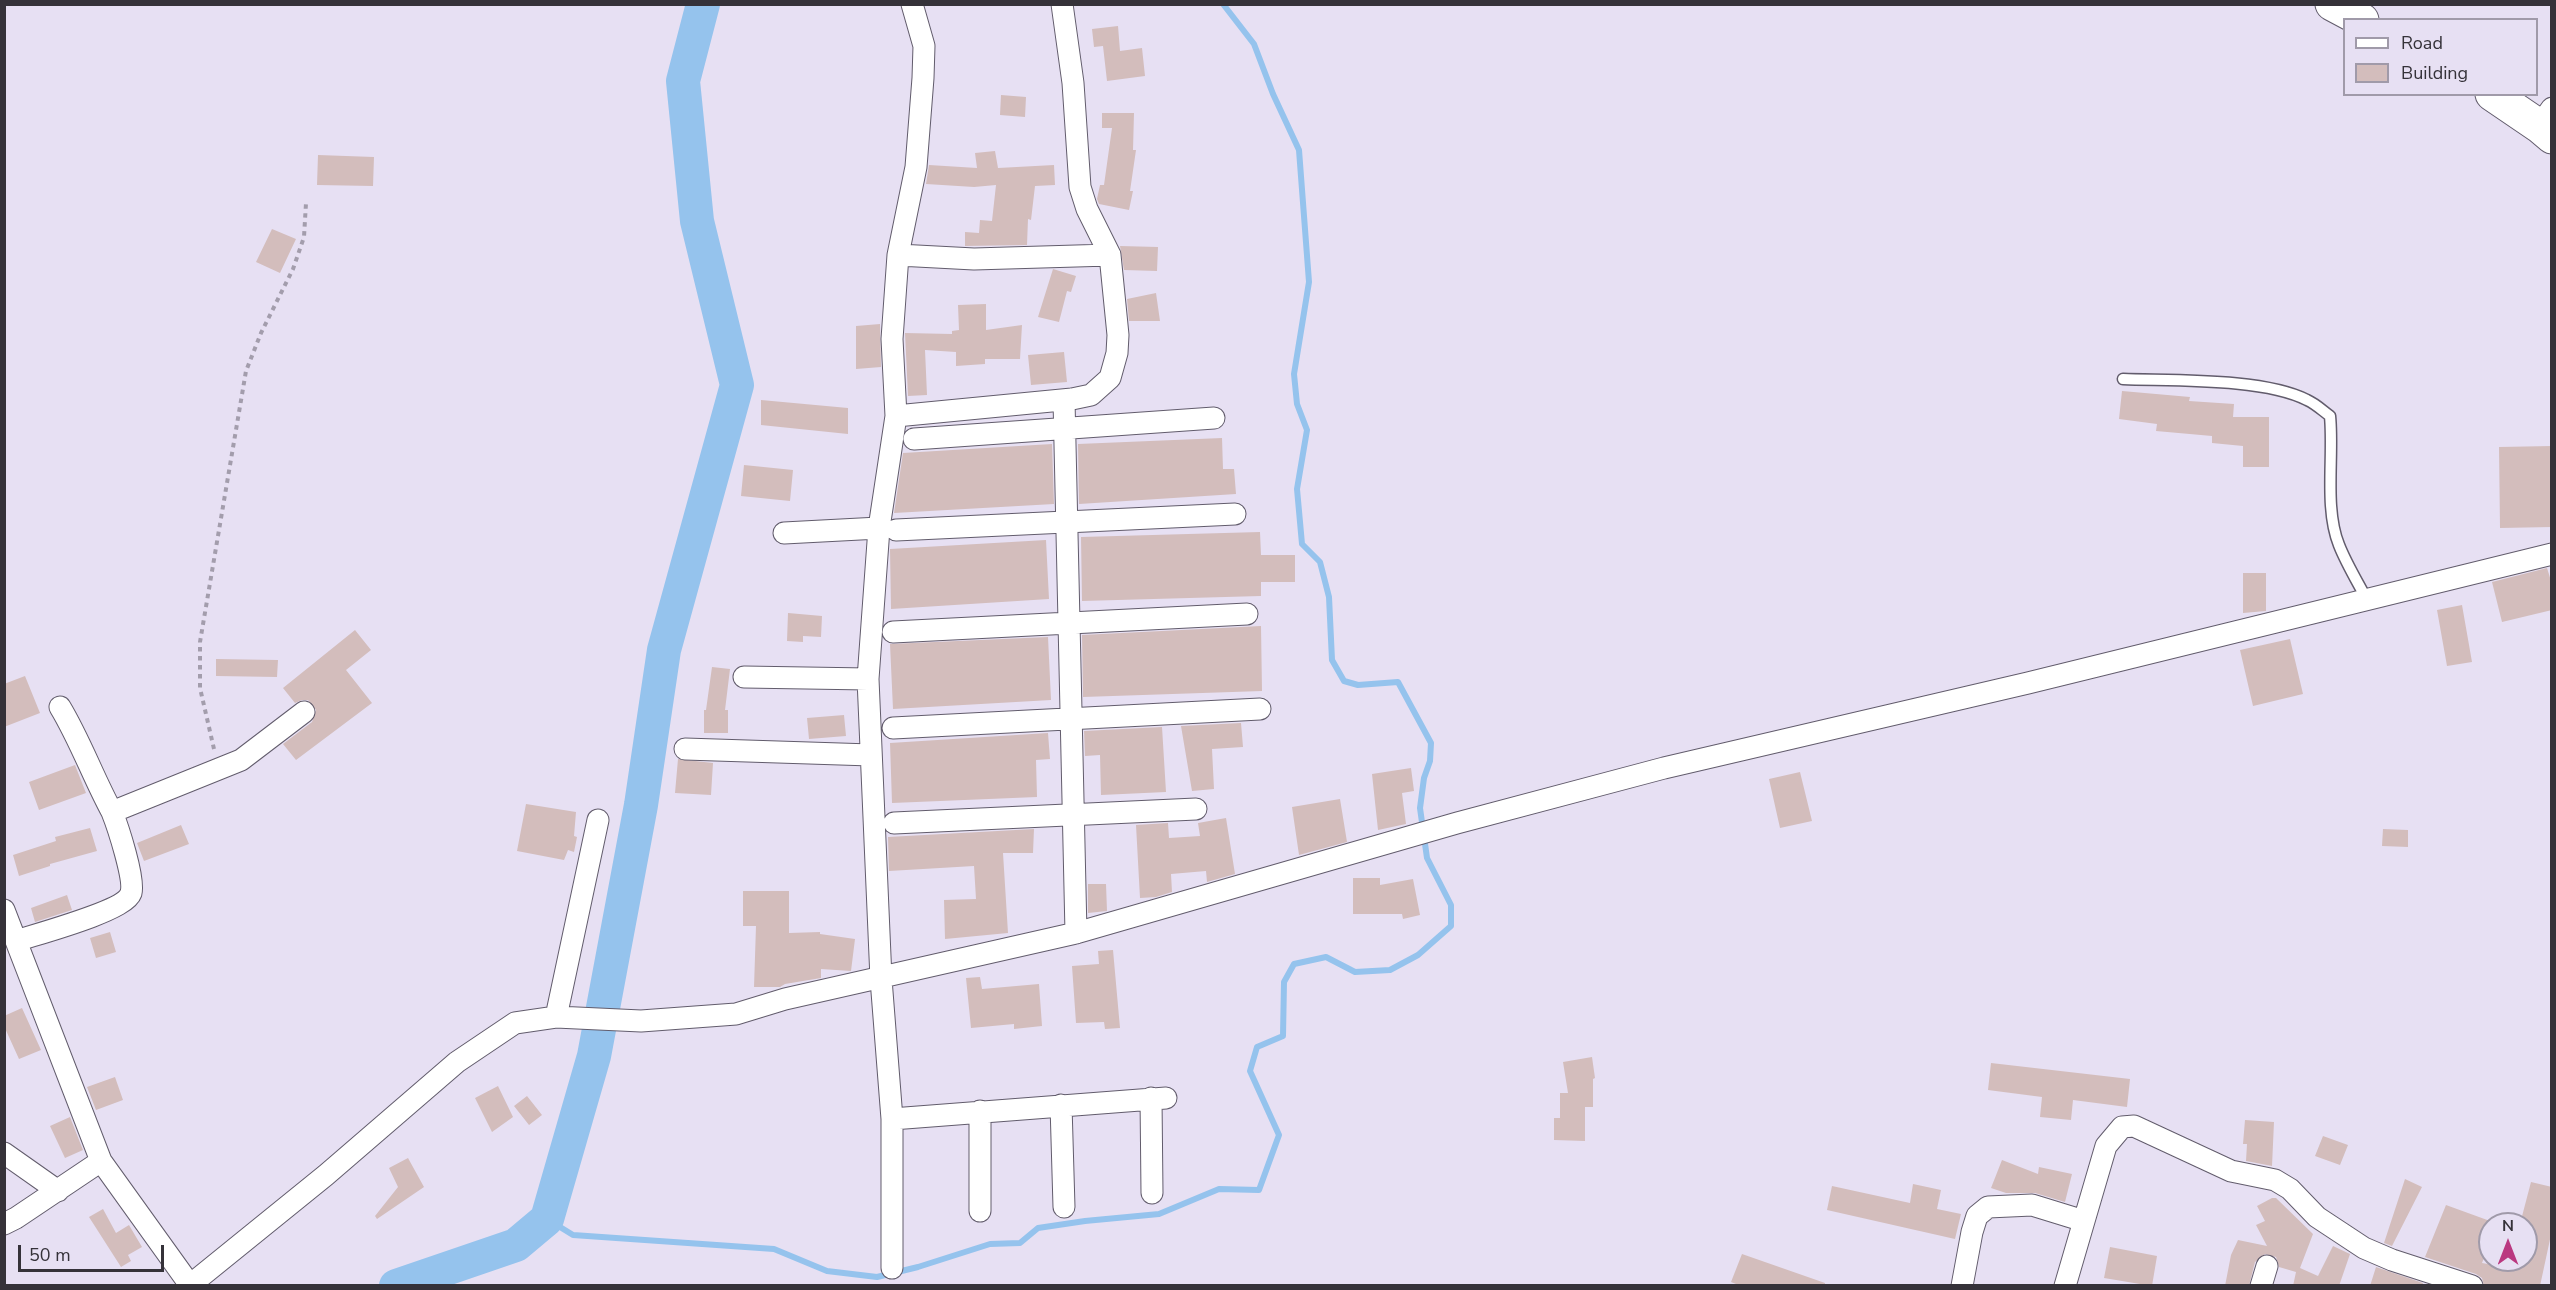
<!DOCTYPE html>
<style>
body{margin:0}
#map{position:relative;width:2556px;height:1290px;overflow:hidden;background:#e7e0f3;font-family:"Nunito Sans",sans-serif}
canvas{display:block}
.frame{position:absolute;inset:0;border:6px solid #353239;pointer-events:none}
.legend{position:absolute;left:2343px;top:18px;width:195px;height:78px;box-sizing:border-box;background:#e7e0f3;border:2px solid #a09aa9;margin:0;padding:8px 10px;list-style:none;font-size:18px;color:#353239}
.legend li{display:flex;align-items:center;gap:12px;height:30px}
.legend b{width:30px;border:2px solid #a09aa9}
.north{position:absolute;left:2478px;top:1212px;width:60px;height:60px;box-sizing:border-box;background:#e7e0f3;border:2px solid #a09aa9;border-radius:50%;rotate:0deg;font-size:16px;font-weight:700;line-height:24px;text-align:center;color:#353239}
.north::after{content:'';display:block;margin:auto;width:21px;height:27px;background:#ba3880;clip-path:polygon(50% 0,100% 100%,50% 72%,0 100%)}
.scale{position:absolute;left:18px;top:1245px;width:146px;height:27px;box-sizing:border-box;border:3px solid #353239;border-top:0;padding-left:8px;font-size:18px;line-height:21px;white-space:nowrap;color:#353239;-webkit-text-stroke:4px #e7e0f3;paint-order:stroke}
</style>
<div id="map">
<canvas width="2556" height="1290"></canvas>
<div class="frame"></div>
<ul class="legend">
<li><b style="height:8px;background:#fff"></b>Road</li>
<li><b style="height:16px;background:#d3bdbc"></b>Building</li>
</ul>
<div class="north">N</div>
<div class="scale">50 m</div>
</div>
<script>
const ctx = document.querySelector('canvas').getContext('2d');
ctx.lineJoin = 'round';
function stroke(path, color, width, dash) { ctx.strokeStyle = color; ctx.lineWidth = width; ctx.lineCap = dash ? 'butt' : 'round'; ctx.setLineDash(dash || []); ctx.stroke(path); }
function paint(path, color) { ctx.fillStyle = color; ctx.fill(path, 'evenodd'); }
stroke(new Path2D(`
 M547 1219 573 1235 774 1249 827 1271 877 1277 918 1267 990 1244 1020 1243 1038 1228 1085 1221 1159 1214 1219 1189 1259 1190 1279 1135 1250 1071 1257 1047 1283 1036 1284 982 1294 964 1326 957 1355 972 1390 970 1418 955 1451 926V905L1427 858 1420 808 1424 778 1430 761 1431 743 1398 682 1358 685 1344 681 1332 660 1329 597 1320 562 1302 544 1297 489 1307 430 1297 404 1294 374 1309 282 1299 150 1273 94 1254 44 1223 4`), '#95c3ed', 6);
stroke(new Path2D(`
 M396 1286 516 1245 547 1219 594 1056 641 805 664 650 737 385 697 221 683 81 703 4`), '#95c3ed', 34);
paint(new Path2D(`
 M1118 26 1120 51 1142 48 1145 76 1107 81 1103 46 1094 47 1092 29Z
 M1001 95 1026 97 1025 117 1000 115Z
 M1102 113H1134L1133 150H1136L1130 191H1133L1129 210 1099 204 1097 199 1100 185H1104L1112 128H1102Z
 M995 151 998 168 1054 165 1055 185 1035 186 1031 220 1028 219 1027 245 965 246V232L979 233 980 220 992 221 996 185 974 187 926 184 929 165 977 168 975 153Z
 M318 155 374 157 373 186 317 185Z
 M272 229 296 239 280 273 256 262Z
 M1120 246 1158 247 1157 271 1124 270Z
 M1053 269 1076 276 1071 292 1067 291 1059 322 1038 317Z
 M1156 293 1160 321H1129L1127 299Z
 M986 304V330L1022 325 1020 359H985V364L956 366V352L925 350 927 395 908 396 905 333 952 334V331L959 330 958 305Z
 M880 324 881 367 856 369V326Z
 M1064 352 1067 382 1031 385 1028 355Z
 M2122 391 2190 397 2189 401 2234 404 2233 417H2269V467H2243V446L2212 443V436L2156 431 2157 424 2119 419Z
 M761 400 848 408V434L761 425Z
 M1222 438 1223 469H1234L1236 494 1079 504 1078 444Z
 M1052 444 1054 504 894 513 903 453Z
 M2552 446V527L2500 528 2499 447Z
 M744 465 793 470 790 501 741 496Z
 M1260 532 1261 555H1295V582H1261V596L1082 601 1081 537Z
 M1046 540 1049 599 891 609 890 549Z
 M2547 568 2552 584V610L2502 622 2492 582Z
 M2243 573H2266V611L2243 613Z
 M2462 605 2472 662 2447 666 2437 610Z
 M788 613 822 616 821 637 803 636V642L787 641Z
 M1261 626 1262 691 1083 697 1082 635Z
 M355 630 371 650 346 670 372 703 296 760 283 744 312 722 316 710 308 700H302L295 703 283 688Z
 M1048 637 1051 700 893 709 890 644Z
 M2290 639 2303 694 2253 706 2240 650Z
 M216 659 278 660 277 677 216 676Z
 M712 667 730 669 725 710H728V733H704V710H706Z
 M25 676 40 713 4 727V684Z
 M844 715 846 736 809 739 807 718Z
 M1241 723 1243 747 1212 749 1214 789 1192 791 1181 726Z
 M1162 727 1166 792 1101 795 1100 755 1085 756 1084 731Z
 M1048 733 1050 759 1036 760 1037 797 892 803 890 743Z
 M678 759 713 763 711 795 675 793Z
 M75 765 86 793 39 810 29 782Z
 M1411 768 1414 791 1402 793 1406 824 1378 830 1372 774Z
 M1800 772 1812 821 1780 828 1769 779Z
 M1340 799 1347 842 1299 855 1292 807Z
 M526 804 576 812 574 836 577 837 574 852 568 850 564 860 517 851Z
 M1226 818 1235 874 1207 882 1206 871 1171 874 1172 892 1156 897 1140 898 1136 825 1168 823 1169 838 1200 836 1198 823Z
 M181 825 189 844 144 861 137 843Z
 M90 828 97 851 50 864V866L19 876 13 855 56 841 55 837Z
 M1034 829 1033 853H1003L1008 933 945 939 944 900 976 899 974 866 889 871 888 837Z
 M2383 829 2408 830V847L2382 846Z
 M1353 878H1380V885L1413 879 1420 915 1403 919 1402 914H1353Z
 M1088 884H1106L1107 911 1088 913Z
 M743 891H789V933L820 932V934L855 939 851 971 821 969V978L785 984 780 987H754L756 926H743Z
 M67 895 72 910 35 922 31 908Z
 M110 932 116 952 96 958 90 938Z
 M1113 950 1120 1028 1105 1029 1104 1022 1076 1023 1072 966 1099 964 1098 951Z
 M980 977 982 989 1039 984 1042 1026 1014 1029V1024L971 1028 966 978Z
 M22 1008 41 1050 19 1059 4 1026V1016Z
 M1592 1057 1595 1078 1593 1079V1107H1585V1141L1554 1140V1118H1560V1093H1568L1563 1062Z
 M1991 1063 2130 1079 2127 1107 2073 1100 2071 1120 2040 1117 2042 1097 1988 1090Z
 M115 1077 123 1100 96 1110 87 1087Z
 M498 1086 513 1117 492 1132 475 1098Z
 M527 1096 542 1115 529 1125 514 1106Z
 M70 1117 83 1150 65 1158 50 1126Z
 M2245 1120 2274 1122 2272 1166 2246 1161 2247 1144H2243Z
 M2323 1136 2348 1145 2340 1165 2315 1156Z
 M408 1158 424 1187 377 1219 375 1216 398 1187 389 1168Z
 M2002 1160 2038 1174 2039 1167 2072 1174 2065 1202 2035 1193H2006L1991 1188Z
 M2405 1179 2422 1187 2392 1246 2384 1243Z
 M2531 1182 2552 1187V1230L2540 1286H2484L2482 1278 2476 1274 2425 1257 2446 1205 2490 1221V1242L2482 1263 2516 1269 2518 1260H2526V1224H2520Z
 M1913 1184 1941 1190 1937 1209 1961 1214 1955 1239 1827 1210 1832 1186 1910 1203Z
 M2272 1198H2276L2313 1234 2300 1268 2318 1276 2333 1246 2350 1254 2339 1286H2293L2296 1272 2279 1267 2276 1257 2265 1254 2255 1262 2249 1286H2225L2231 1255 2238 1240 2267 1246 2256 1225 2265 1221 2257 1206Z
 M103 1209 116 1233 129 1225 142 1247 128 1255 131 1261 121 1267 89 1217Z
 M2110 1247 2157 1256 2152 1286 2104 1278Z
 M1742 1254 1825 1283V1286H1741L1731 1282Z
 M2376 1267 2423 1283 2422 1286H2370Z`), '#d3bdbc');
const lane = new Path2D(`
 M2123 379C2174 381 2264 378 2307 400 2316 404 2323 411 2330 416 2334 456 2324 508 2339 545 2346 563 2357 581 2366 598`);
const street = new Path2D(`
 M2539 126 2552 108
 M898 255 916 167 923 78 924 46 912 4
 M1064 400 1076 933
 M896 416 892 339 898 255 974 259 1110 255
 M914 439 1214 418
 M896 530 1235 514
 M784 533 879 528
 M893 632 1247 614
 M744 677 868 679
 M60 707C80 740 93 777 112 812
 M893 728 1260 709
 M685 749 871 755
 M894 823 1196 809
 M4 910 101 1161 190 1285
 M16 941C37 934 125 911 131 893 135 879 118 827 112 812L241 760 304 712
 M556 1017 598 820
 M1151 1098 1152 1193
 M1061 1105 1064 1207
 M980 1111V1211
 M892 1119 1166 1098
 M4 1153 58 1191
 M4 1224 16 1218 101 1161
 M892 1268V1119L881 979 868 679 879 528 896 416 1072 399 1091 395 1110 378 1117 353 1118 335 1110 255 1087 209 1080 187 1073 83 1062 4
 M189 1286 326 1175 457 1062 515 1023 556 1017 641 1021 736 1014 785 999 1076 933 1457 823 1664 768 2028 683 2552 554
 M1962 1286 1972 1232 1977 1216 1988 1207 2032 1205 2084 1221 2106 1146 2122 1127 2134 1126 2231 1171 2275 1180 2290 1189 2317 1217 2364 1248 2392 1260 2472 1286
 M2065 1286 2084 1221
 M2261 1286 2267 1266`);
const highway = new Path2D(`
 M2332 4 2362 20
 M2492 94 2539 126 2552 137`);
stroke(lane, '#625c6c', 13);
stroke(street, '#625c6c', 23);
stroke(highway, '#625c6c', 35);
stroke(new Path2D(`
 M214 749 200 688V642L246 371 261 333 293 269 304 237 306 203`), '#a39dac', 4, [4.5, 4.5]);
stroke(lane, '#fff', 10);
stroke(street, '#fff', 21);
stroke(highway, '#fff', 33);
</script>
